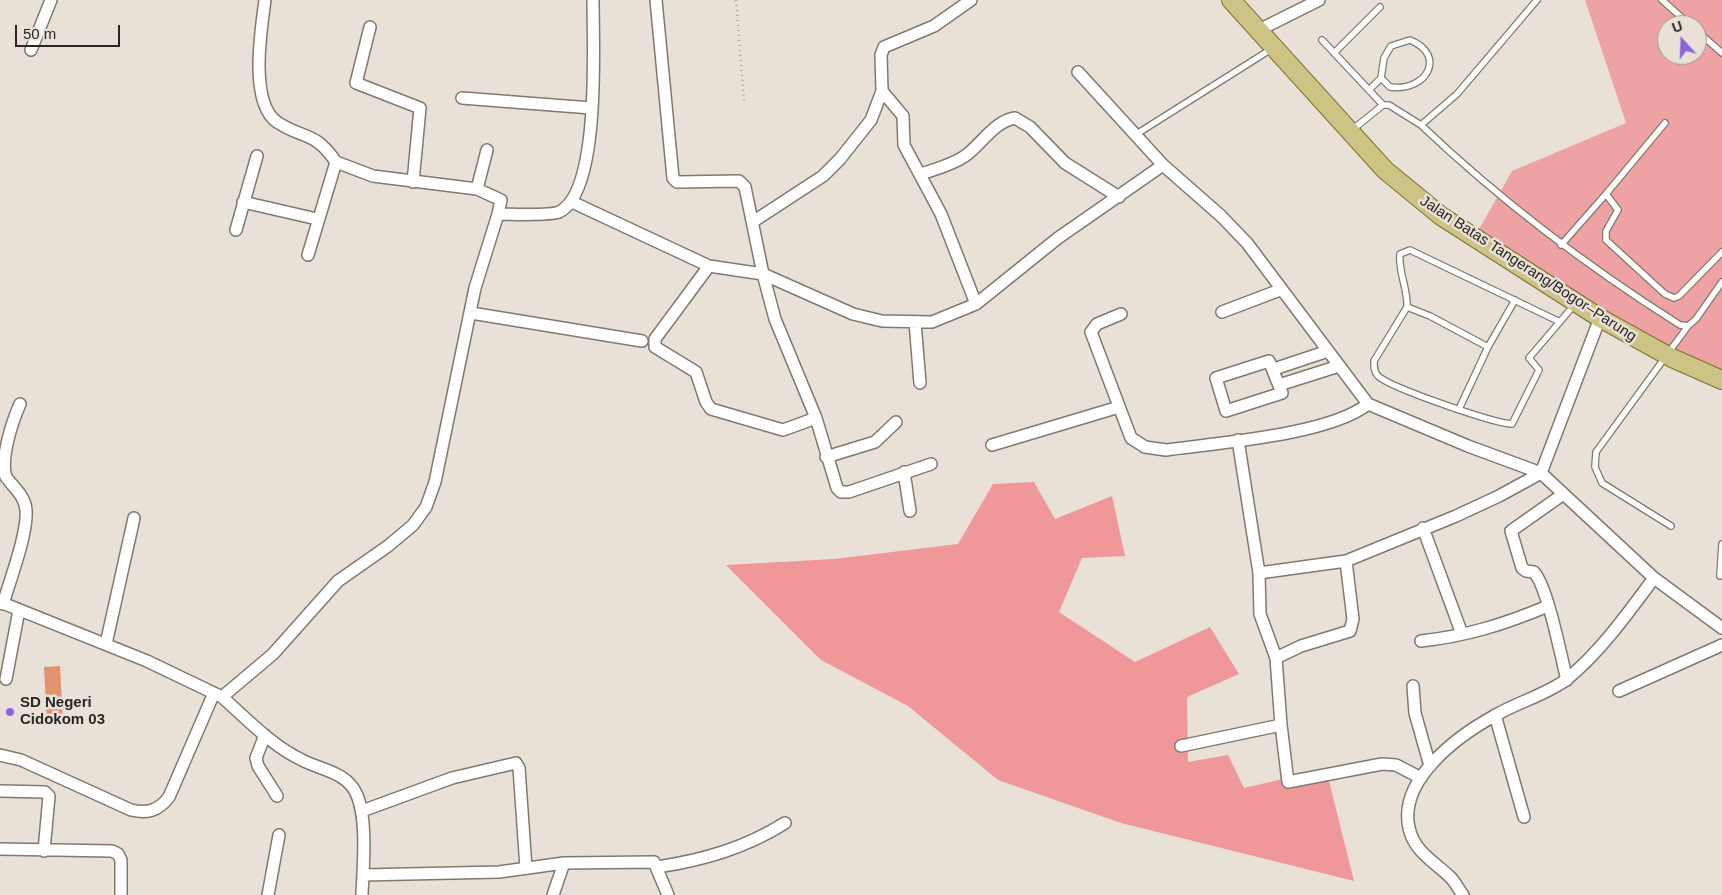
<!DOCTYPE html>
<meta charset="utf-8">
<style>
body{margin:0}
#map{position:relative;width:1722px;height:895px;overflow:hidden;background:#e9e1d7;font-family:Helvetica,sans-serif}
canvas{display:block}
.north{position:absolute;left:1657px;top:15px;width:50px;height:50px;box-sizing:border-box;background:#e9e1d7;border:1px solid #9c968f;border-radius:50%;rotate:340deg;font-size:14px;font-weight:700;line-height:20px;text-align:center;color:#292623}
.north::after{content:'';display:block;margin:auto;width:18px;height:22px;background:#8b63dd;clip-path:polygon(50% 0,100% 100%,50% 72%,0 100%)}
.scale{position:absolute;left:15px;top:25px;width:105px;height:22px;box-sizing:border-box;border:2px solid #292623;border-top:0;padding-left:6px;font-size:15px;line-height:18px;white-space:nowrap;color:#292623;-webkit-text-stroke:4px #e9e1d7;paint-order:stroke}
</style>
<div id="map">
<canvas width="1722" height="895"></canvas>
<div class="north">U</div>
<div class="scale">50 m</div>
</div>
<script>
const ctx = document.querySelector('canvas').getContext('2d');
ctx.lineJoin = 'round';
function paint(path, color) { ctx.fillStyle = color; ctx.fill(path, 'evenodd'); }
function stroke(path, color, width, dash) { ctx.strokeStyle = color; ctx.lineWidth = width; ctx.lineCap = dash ? 'butt' : 'round'; ctx.setLineDash(dash || []); ctx.stroke(path); }
function label(font, color, halo, rows, align = 'center') {
  ctx.font = font + ' Helvetica,sans-serif'; ctx.lineWidth = 5; ctx.setLineDash([]); ctx.textBaseline = 'middle'; ctx.strokeStyle = halo; ctx.fillStyle = color; for (const [text, x, y, turn = 0] of rows) {
    ctx.save(); ctx.translate(x, y); ctx.rotate((+turn || 0) * Math.PI / 180); ctx.textAlign = isNaN(turn) ? turn : align; if (halo) ctx.strokeText(text, 0, 0); ctx.fillText(text, 0, 0); ctx.restore();
  }
}
paint(new Path2D(`
 M1585 0H1722V381L1473 240 1512 171 1626 123ZM1667 25H1697V55H1667Z`), '#efa2a3');
paint(new Path2D(`
 M1034 482 1055 519 1112 496 1125 556 1082 558 1059 612 1135 662 1210 627 1239 674 1187 697 1188 762 1228 755 1244 788 1326 769 1354 881 1121 823 998 780 908 706 821 660 726 565 834 559 958 544 993 484Z`), '#f09799');
paint(new Path2D(`
 M60 666 63 723 47 724 44 667Z`), '#e1936e');
const lane = new Path2D(`
 M1662 0 1690 25
 M1697 31 1722 53
 M1322 40 1383 105
 M1334 53 1380 7
 M1370 89 1381 78 1384 58 1391 46 1410 40C1447 55 1427 92 1390 87L1381 78
 M1421 125C1501 201 1588 267 1680 325L1688 326 1696 319 1722 282
 M1352 130 1383 105H1389L1421 125 1457 94 1537 0
 M1135 135 1273 48
 M1606 194 1665 123
 M1561 245 1606 194 1618 210 1606 231V240L1665 294 1674 298 1679 296 1722 252
 M1407 307C1408 289 1398 272 1400 254L1410 250 1560 322
 M1488 347 1430 316 1407 307 1374 361C1374 367 1374 372 1378 376 1391 388 1493 423 1512 424L1539 370 1529 358 1575 304
 M1459 409 1488 347 1515 300
 M1671 526 1602 483 1595 467 1596 452 1688 326
 M1720 576 1722 544`);
const street = new Path2D(`
 M265 0C261 30 249 102 277 122 304 140 314 130 336 162
 M656 0 673 178 677 182 739 181 745 187 763 274 775 319 816 418 837 488 841 492H849L931 464
 M370 27 356 83 420 108 413 182
 M1259 30 1319 0
 M31 50 51 0
 M1078 72 1163 165 1221 216 1247 243 1368 404 1468 446 1541 473 1654 578 1722 628
 M882 91 903 116 904 145 941 214 976 304
 M462 98 591 108
 M921 174C936 169 952 165 965 156 983 143 993 122 1015 118L1030 127 1065 163 1119 197
 M477 189 487 150
 M243 202 317 219
 M572 202 709 266 763 274 853 314 882 321 932 322 976 304 1058 238 1163 165
 M754 221 823 176 840 159 871 120 882 91 881 55 884 47 934 26 971 0
 M236 230 257 156
 M308 255 336 162 373 176 477 189 501 200 498 214
 M709 266 655 339V347L696 372 706 402 711 409 783 430 816 418
 M1222 312 1280 290
 M471 313 642 341
 M1121 314 1097 324 1091 332 1131 438 1145 447 1166 450C1217 443 1329 435 1368 404
 M915 322 920 383
 M1269 361 1282 393 1226 411 1216 378Z
 M1274 369 1328 351
 M1279 385 1339 366
 M1238 440 1259 573 1260 614 1276 658
 M992 445 1119 407
 M826 457 875 442 896 422
 M904 472 910 511
 M1562 495 1511 531 1522 568 1526 571 1534 572C1548 588 1561 657 1567 680
 M1423 528 1462 634
 M1259 573 1346 561 1456 516 1499 496 1541 473 1600 318
 M0 602 147 661 222 697 273 654 338 581 388 546 413 525 426 507 435 482 475 288 498 214C511 214 549 216 559 212 601 192 593 42 593 0
 M3 604C10 580 28 533 26 510 25 496 14 488 6 477 0 459 12 422 20 404
 M1421 641C1467 636 1505 624 1548 606
 M106 644 134 518
 M6 679 19 610
 M1413 686 1415 713 1430 766
 M1619 691 1722 645
 M222 697C247 719 272 746 302 760 321 770 346 772 356 793 368 818 363 867 362 895
 M1495 715 1524 817
 M1281 725 1288 782 1382 764 1396 765 1421 778
 M265 735 256 758 258 766 277 796
 M1181 746 1281 725 1276 658 1301 646 1350 631 1353 619 1346 561
 M0 755 21 760 131 810C147 814 158 811 169 797L214 693
 M0 791 45 792 49 796 44 851
 M362 811 452 778 516 763 519 768 526 868
 M0 849 112 851 118 854 121 860V895
 M657 867C704 860 745 848 785 823
 M363 875 499 872 564 863 654 862 668 895
 M268 895 279 835
 M553 895 564 863
 M1463 895C1458 889 1455 881 1449 876 1433 861 1414 851 1409 828 1398 779 1459 735 1496 715 1516 703 1550 693 1567 679 1601 651 1628 613 1654 578`);
const primary = new Path2D(`
 M1231 0 1385 170 1441 216 1600 318 1672 358 1722 380`);
stroke(lane, '#817970', 8);
stroke(street, '#817970', 14);
stroke(primary, '#7d722e', 20);
stroke(new Path2D(`
 M736 0 744 101`), '#aaa39c', 2.5, [1, 4]);
stroke(lane, '#fff', 5.5);
stroke(street, '#fff', 11);
stroke(primary, '#ccc385', 18);
for (const [x, y, r, color] of [
 [10,712,5,"#8b63dd"]
]) { const dot = new Path2D(); dot.arc(x, y, r, 0, 2 * Math.PI); ctx.fillStyle = color; ctx.fill(dot); stroke(dot, '#e9e1d7', 2); }
label('15px', '#292623', '#e9e1d7', [
 ["Jalan Batas Tangerang/Bogor–Parung",1528,269,33]
]);
label('bold 15px', '#292623', '#e9e1d7', [
 ["SD Negeri",20,703],
 ["Cidokom 03",20,720]
], 'left');
</script>
